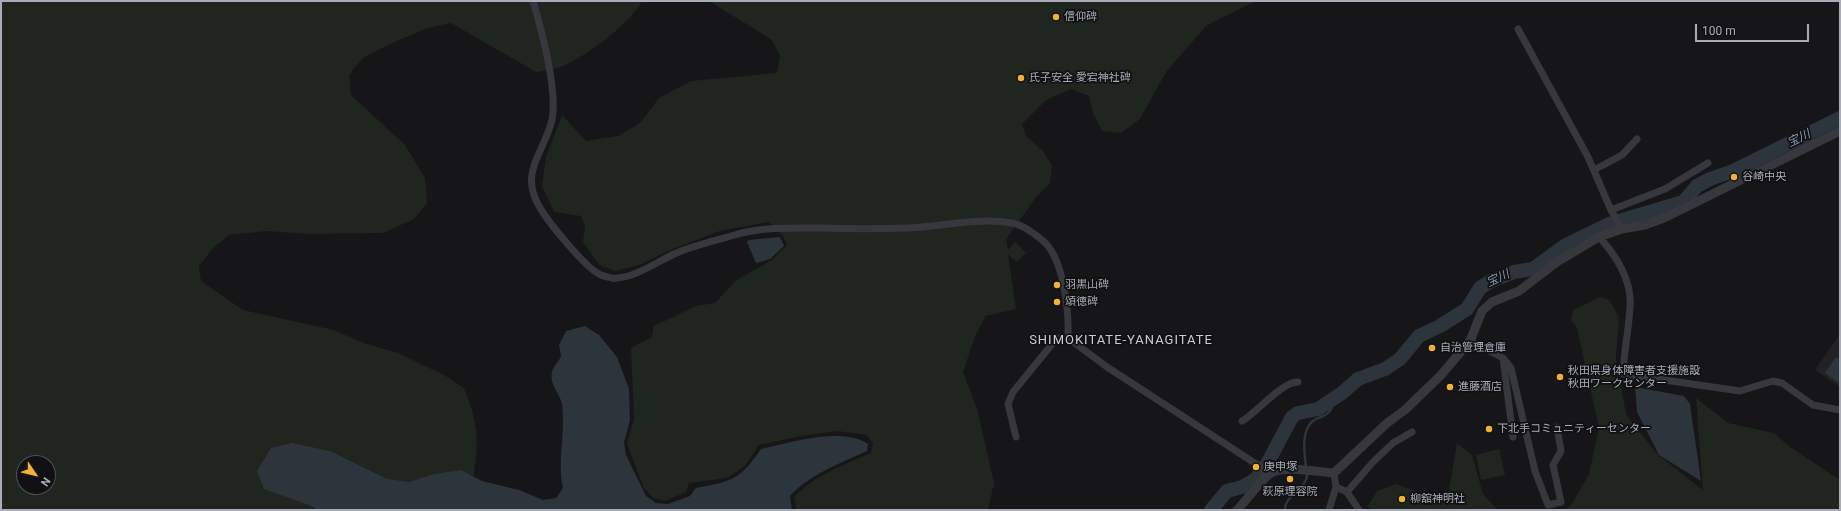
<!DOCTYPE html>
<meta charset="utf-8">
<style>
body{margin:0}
#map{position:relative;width:1841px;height:511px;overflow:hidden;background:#161618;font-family:Roboto,sans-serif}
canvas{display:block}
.frame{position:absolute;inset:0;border:2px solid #a8adb8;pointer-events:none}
.north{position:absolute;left:16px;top:455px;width:40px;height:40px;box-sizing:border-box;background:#111113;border:1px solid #4d4f55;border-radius:50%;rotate:125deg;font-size:11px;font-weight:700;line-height:16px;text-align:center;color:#a8adb8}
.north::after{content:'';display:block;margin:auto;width:14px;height:18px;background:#f2b134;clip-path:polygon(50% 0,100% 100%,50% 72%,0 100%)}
.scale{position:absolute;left:1695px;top:24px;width:114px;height:18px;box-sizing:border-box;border:2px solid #a8adb8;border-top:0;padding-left:5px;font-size:12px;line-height:14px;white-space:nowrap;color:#a8adb8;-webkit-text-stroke:3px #111113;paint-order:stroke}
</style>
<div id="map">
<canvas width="1841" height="511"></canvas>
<div class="frame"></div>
<div class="north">N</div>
<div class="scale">100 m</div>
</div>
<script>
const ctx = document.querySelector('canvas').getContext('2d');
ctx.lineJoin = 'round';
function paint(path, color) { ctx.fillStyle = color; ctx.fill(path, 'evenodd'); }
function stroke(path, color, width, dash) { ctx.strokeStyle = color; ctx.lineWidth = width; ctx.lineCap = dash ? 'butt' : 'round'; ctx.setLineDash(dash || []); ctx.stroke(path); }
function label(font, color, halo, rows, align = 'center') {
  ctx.font = font + ' Roboto,"Noto Sans JP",sans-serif'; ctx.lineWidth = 3.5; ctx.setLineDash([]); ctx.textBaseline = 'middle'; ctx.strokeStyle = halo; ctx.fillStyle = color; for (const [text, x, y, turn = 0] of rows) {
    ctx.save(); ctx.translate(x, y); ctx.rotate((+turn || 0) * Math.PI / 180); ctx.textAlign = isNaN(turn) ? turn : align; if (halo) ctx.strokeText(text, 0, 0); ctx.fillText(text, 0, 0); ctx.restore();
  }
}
paint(new Path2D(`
 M1840 334V387L1815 370Z`), '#222225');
paint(new Path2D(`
 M1 1H642C630 24 582 60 558 68 551 70 543 71 536 72L451 23 428 28 399 40 364 57 349 75 351 95 405 145 425 178 427 203 414 219 383 233 306 234 267 231 229 235 213 248 199 266 201 281 243 310 334 330 364 343 398 353 444 375 464 388C479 425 479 441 473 480L374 510H1ZM24 463H48V487H24Z
 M709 1H1256L1207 25 1166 72 1140 119 1121 133 1102 131 1093 113 1089 96 1071 89 1046 100 1022 124 1026 136 1043 151 1052 165 1050 183 1037 196 1006 239 1008 250 1015 242 1026 253 1017 262 1008 255 1016 309 986 316 975 336 963 372 977 408 994 483 988 510H797L794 497C815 475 845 464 871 453L873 444 867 435 837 431 801 436 759 445 745 466 727 478 689 483 686 492 665 501 653 498 644 488 636 468 627 443 634 419 631 348 652 337 654 326 696 306 715 303 735 281 772 260 787 245 783 236 769 222 720 231 670 250 639 265 615 271 599 265 583 242 585 226 581 216 554 212 542 186 546 157 562 115 586 141 618 136 640 123 659 98 691 81 777 73 780 56 772 40Z
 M1600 297 1609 300 1619 317 1616 358 1626 414 1657 454 1703 490 1696 398 1728 423 1774 433 1790 447 1840 480V510H1566L1573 502 1589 474 1599 428 1577 328 1571 320 1573 310Z
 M1457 443 1472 455 1483 494 1498 510H1374L1367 507 1377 491 1396 484 1442 500 1449 491Z
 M1499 449 1505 475 1481 480 1476 455Z`), '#1e261f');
paint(new Path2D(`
 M780 237 784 246 770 259 756 263 747 242 749 240Z
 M585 326 599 335 617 357 629 389 630 420 624 442 626 455 646 496 656 503 668 504 690 496 696 488C732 481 739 481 761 449 789 443 842 426 868 444L867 451C841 463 810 474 790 496L792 510H318L309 505 264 489 257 471 271 448 292 443 330 451 387 479 409 482 434 474 461 470 482 481 519 490 543 500 556 498 563 488C557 460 566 432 562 404 560 394 549 384 552 372 553 367 559 361 561 356L559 345 566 331Z
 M1836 357 1840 360V384L1825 373Z
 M1635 387 1684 396 1690 404 1701 481 1659 455 1637 412Z`), '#2c353c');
stroke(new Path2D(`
 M1306 468C1305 456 1301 435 1310 424 1318 413 1330 422 1335 398
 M1285 510C1284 495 1309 488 1307 473`), '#2c353c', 2.5);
stroke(new Path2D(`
 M1211 510 1227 491 1242 487 1256 479 1267 464 1292 417 1298 413 1318 409 1342 393 1358 379 1385 369 1400 359 1419 336 1440 326 1467 309 1480 288 1491 281 1514 272 1533 269 1566 245 1609 224 1683 202 1697 186 1710 179 1733 171 1840 118`), '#2c353c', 14);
stroke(new Path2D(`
 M533 1C542 32 558 90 552 120 544 153 519 172 539 206 547 221 585 267 599 274 602 276 608 277 612 278 631 280 655 263 672 255 691 246 718 240 738 234 765 227 793 228 821 228 850 229 879 229 908 228 943 227 976 217 1012 223 1023 225 1033 233 1042 240 1064 257 1069 312 1068 338
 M1518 29 1588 157 1611 210 1622 229
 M1594 170 1622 155 1637 139
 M1611 210 1665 189 1708 163
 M1599 237C1616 255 1632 281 1630 306 1629 329 1624 351 1623 374L1740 391 1773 381 1782 383 1813 405 1840 410
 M1470 341 1503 358 1511 368 1535 471 1548 505 1561 502 1553 465 1561 451 1557 427
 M1503 358 1513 437
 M1242 421C1256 413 1283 381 1298 382
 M1016 437 1008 404 1013 392 1057 338H1068L1107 367 1270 473
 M1334 473 1336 487 1347 492 1359 510
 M1347 492 1373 462 1393 443 1412 432
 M1329 510 1336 487`), '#37383d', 7);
stroke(new Path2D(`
 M1237 510C1246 501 1262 478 1271 473 1284 465 1319 472 1334 473L1386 424 1406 409 1441 375 1470 341 1482 311 1492 302 1519 291 1557 262 1599 237 1622 229 1645 225 1664 218 1840 131`), '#37383d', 9);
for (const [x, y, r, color] of [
 [1056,17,4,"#f2b134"],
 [1021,78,4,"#f2b134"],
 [1734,177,4,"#f2b134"],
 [1057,285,4,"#f2b134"],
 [1057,302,4,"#f2b134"],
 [1432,348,4,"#f2b134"],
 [1560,377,4,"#f2b134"],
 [1450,387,4,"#f2b134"],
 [1489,429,4,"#f2b134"],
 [1256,467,4,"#f2b134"],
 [1290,479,4,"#f2b134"],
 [1402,499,4,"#f2b134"]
]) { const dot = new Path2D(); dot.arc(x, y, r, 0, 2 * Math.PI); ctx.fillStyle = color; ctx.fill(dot); stroke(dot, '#111113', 1.5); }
label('11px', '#a8adb8', '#111113', [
 ["信仰碑",1064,17],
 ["氏子安全 愛宕神社碑",1029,78],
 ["谷崎中央",1742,177],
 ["羽黒山碑",1065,285],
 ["頌徳碑",1065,302],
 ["自治管理倉庫",1440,348],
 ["秋田県身体障害者支援施設",1568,371],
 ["秋田ワークセンター",1568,384],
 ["進藤酒店",1458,387],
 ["下北手コミュニティーセンター",1497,429],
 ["庚申塚",1264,467],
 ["萩原理容院",1290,492,"center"],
 ["柳舘神明社",1410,499]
], 'left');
label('italic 12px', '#7f9bb3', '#111113', [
 ["宝川",1799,139,-26],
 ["宝川",1498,279,-25]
]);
ctx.letterSpacing = '1px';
label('13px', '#c9ccd4', '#111113', [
 ["SHIMOKITATE-YANAGITATE",1121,341]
]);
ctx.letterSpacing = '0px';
</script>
